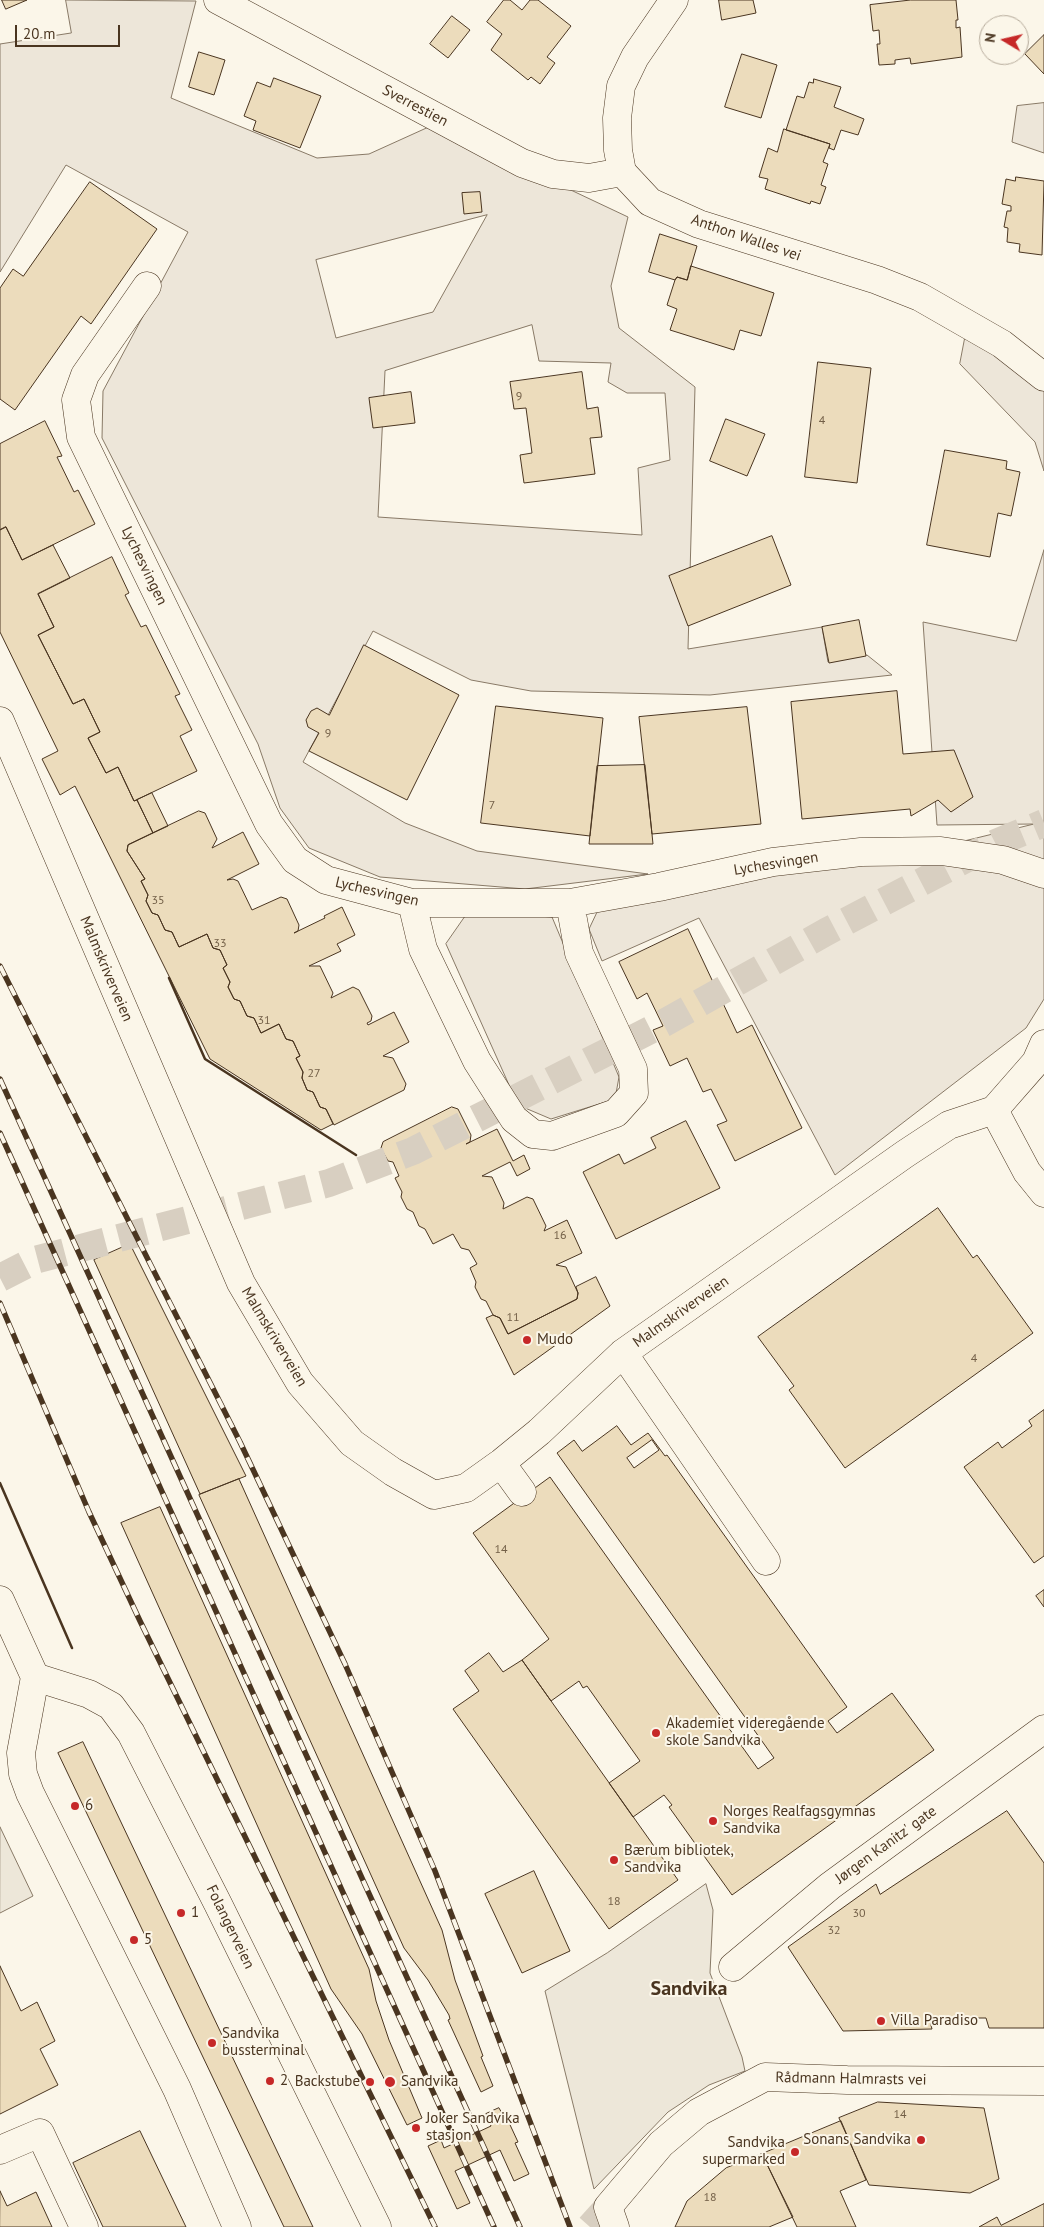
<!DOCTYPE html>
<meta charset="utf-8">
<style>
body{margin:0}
#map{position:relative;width:1044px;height:2227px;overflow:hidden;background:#fbf6e9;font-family:"PT Sans",sans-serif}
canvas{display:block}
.north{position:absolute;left:979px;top:15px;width:50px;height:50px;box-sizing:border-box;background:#fbf6e9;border:1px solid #b4a999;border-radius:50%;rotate:279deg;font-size:14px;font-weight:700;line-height:20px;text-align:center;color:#4a3520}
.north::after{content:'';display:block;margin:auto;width:18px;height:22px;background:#c62828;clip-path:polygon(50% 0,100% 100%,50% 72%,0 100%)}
.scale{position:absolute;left:15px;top:25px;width:105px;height:22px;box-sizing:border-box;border:2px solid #4a3520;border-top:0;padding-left:6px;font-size:15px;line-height:18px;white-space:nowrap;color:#4a3520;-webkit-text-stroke:4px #fbf6e9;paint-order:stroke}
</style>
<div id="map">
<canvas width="1044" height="2227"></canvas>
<div class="north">N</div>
<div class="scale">20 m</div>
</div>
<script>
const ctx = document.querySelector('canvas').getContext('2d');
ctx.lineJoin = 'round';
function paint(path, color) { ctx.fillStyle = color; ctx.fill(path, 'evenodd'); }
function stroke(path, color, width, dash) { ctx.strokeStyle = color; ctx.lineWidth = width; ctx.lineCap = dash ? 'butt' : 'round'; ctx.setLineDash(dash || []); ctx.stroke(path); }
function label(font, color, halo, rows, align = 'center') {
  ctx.font = font + ' "PT Sans",sans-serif'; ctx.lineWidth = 4; ctx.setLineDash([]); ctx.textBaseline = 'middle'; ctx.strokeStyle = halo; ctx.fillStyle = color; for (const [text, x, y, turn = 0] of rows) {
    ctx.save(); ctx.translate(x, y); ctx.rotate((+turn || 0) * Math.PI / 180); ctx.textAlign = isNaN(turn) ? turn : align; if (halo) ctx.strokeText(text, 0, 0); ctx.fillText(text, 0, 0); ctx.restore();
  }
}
const green = new Path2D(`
 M66 0 196 1 171 98 317 158 369 154 433 125 628 217 611 286 619 328 695 387 688 649 822 627 828 662 867 655 892 675 710 695 531 691 471 680 373 631 303 762 405 823 477 851 648 874 525 889 380 877 309 848 280 808 258 744 102 438 103 391 188 232 66 165 0 272V44L71 33ZM487 215 433 312 336 338 316 260ZM532 325 539 361 611 363 608 382 627 393H665L670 460 638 468 642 535 378 517 385 371Z
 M1044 103V153L1012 142 1017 106Z
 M966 333 1044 387V471L1035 442 960 364Z
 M1044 550V999L1026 1028 835 1175 699 918 602 961 589 929 598 910 779 870 890 859 1034 824 937 825 923 622 1016 641Z
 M469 911 552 917 619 1077 615 1099 551 1119 518 1105 446 944Z`);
paint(green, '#ede6d9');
stroke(green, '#887966', 1);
const parking = new Path2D(`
 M0 1827 33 1896 0 1913Z
 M706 1884 713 1910 710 1973 742 2057 745 2071 709 2085 668 2112 594 2189 545 1991 607 1953Z`);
paint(parking, '#ede7d9');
stroke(parking, '#887966', 1);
const building = new Path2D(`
 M2 0H27L6 9Z
 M504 0H510L522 10 530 0H538L571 26 547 57 555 63 540 84 531 77 528 80 491 50 502 34 487 22Z
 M719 0H753L756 13 722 20Z
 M911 0H956L958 20H956V28L960 27 962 57 911 64 910 58 895 60V64L879 65 877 44H880L879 30 873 31 870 5Z
 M452 16 470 30 448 58 430 44Z
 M1044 35V74L1025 54Z
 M199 52 225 60 214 95 189 87Z
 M742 54 777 65 761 118 725 107Z
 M274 78 321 96 300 148 253 130 256 121 244 116 257 82 270 87Z
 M814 79 841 87 834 107 864 119 858 135 841 130 834 150 829 148 830 144 786 130 797 96 804 98 809 82 813 83Z
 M784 129 830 144 823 162 828 164 821 185 826 187 820 204 811 201 810 204 765 189 768 179 759 177 768 148 777 152Z
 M1016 177 1044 181 1042 255 1019 252 1020 244 1007 242 1008 228 1004 227 1007 211H1011V206L1002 204 1006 179 1015 181Z
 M90 182 157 229 91 324 81 316 15 410 0 399V288L13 269 23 276Z
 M480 192 482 212 464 214 462 193Z
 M660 234 697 246 687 280 677 277 675 280 649 272Z
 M691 266 774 293 761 336 740 330 734 350 670 330 677 309 667 305 675 280 677 277 687 280Z
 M818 362 871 368 857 483 805 477Z
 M582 372 587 409 598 407 602 437 590 438 595 474 524 483 520 455 532 453 526 408 514 409 510 382Z
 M411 392 415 423 373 428 369 398Z
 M726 419 765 434 747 476 710 461Z
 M45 421 62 456 57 457 74 492 78 490 95 524 22 560 6 527 0 530V444Z
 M945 450 1007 461 1006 469 1020 472 1011 516 998 513 990 557 927 545Z
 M6 527 22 560 53 545 70 578 38 594 54 627 38 635 73 704 84 699 100 732 88 738 106 773 118 767 134 801 137 800 153 833 128 845 127 851 145 879 141 881 148 895 146 901 152 913 158 915 165 930 172 932 179 947 207 934 213 948 220 950 227 965 223 968 230 982 228 987 234 999 240 1001 247 1016 254 1018 261 1033 279 1024 286 1039 293 1041 300 1056 296 1058 303 1072 302 1078 307 1090 313 1092 320 1107 326 1109 333 1124 321 1130 210 1059 75 786 60 795 42 759 58 751 0 632V530Z
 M772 536 791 585 688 626 669 576Z
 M112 557 129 593 125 595 141 627 146 625 180 694 175 696 192 730 180 736 197 771 134 801 118 767 106 773 88 738 100 732 84 699 73 704 38 635 54 627 38 594Z
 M859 620 866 656 829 663 822 627Z
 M364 645 459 695 407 800 309 751 319 733 308 727 306 720 311 711 317 708 329 715Z
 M897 691 903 754 954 750 973 797 951 812 938 800 911 816 910 809 802 819 791 702Z
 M496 706 603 718 590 836 481 823Z
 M747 707 761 824 652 834 639 717Z
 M645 765 653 844H589L597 766Z
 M152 793 168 826 153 833 137 800Z
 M199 811 205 813 217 839 212 848 243 832 259 864 227 880 233 879 238 881 252 910 281 897 287 899 299 925 298 931 294 933 325 918 324 916 342 907 355 935 337 944 341 951 309 966H320L333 993 331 998 353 987 359 990 372 1016 371 1021 367 1023 368 1025 394 1012 409 1042 383 1056 393 1058 406 1084 404 1090 334 1125 326 1109 320 1107 313 1092 307 1090 302 1078 303 1072 296 1058 300 1056 293 1041 286 1039 279 1024 261 1033 254 1018 247 1016 240 1001 234 999 228 987 230 982 223 968 227 965 220 950 213 948 207 934 179 947 172 932 165 930 158 915 152 913 146 901 148 895 141 881 145 879 127 851 128 845Z
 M688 929 737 1033 752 1025 802 1128 735 1161 717 1125 727 1121 711 1089 703 1092 687 1058 670 1066 653 1030 663 1026 647 993 637 999 619 962Z
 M452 1107 458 1109 471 1135 470 1142 466 1144 497 1129 513 1161 524 1155 530 1169 517 1176 510 1162 482 1176 492 1177 504 1203 503 1209 527 1197 533 1199 546 1226 544 1231 567 1220 582 1253 556 1265 566 1267 578 1293 577 1299 508 1334 500 1318 493 1315 486 1301 481 1299 475 1287 476 1282 470 1268 477 1264 469 1250 461 1248 453 1234 433 1244 425 1229 419 1226 413 1212 407 1209 401 1197 402 1192 395 1178 399 1176 393 1162 388 1161 381 1148 383 1142Z
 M686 1121 720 1188 616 1239 583 1172 619 1154 624 1164 656 1148 651 1138Z
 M938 1208 973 1258 977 1255 1033 1333 845 1468 789 1390 794 1386 758 1337Z
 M130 1244 246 1476 200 1494 94 1260Z
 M596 1277 610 1306 514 1375 486 1318 493 1315 500 1318 508 1334 577 1299 578 1293 576 1287Z
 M1044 1410V1556L1034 1563 964 1467 998 1442 1002 1448 1032 1426 1029 1421Z
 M617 1426 631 1445 648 1433 665 1456 667 1455 847 1707 828 1721 837 1733 892 1693 934 1750 732 1895 669 1807 672 1805 664 1795 633 1817 609 1783 640 1761 587 1686 583 1688 579 1681 551 1701 522 1660 549 1639 473 1533 550 1477 758 1769 774 1758 557 1453 574 1440 582 1451ZM652 1440 659 1450 634 1468 627 1458Z
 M239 1479 442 1930 455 1980 483 2056 481 2057 493 2086 481 2092 448 2020 450 2019 449 2015 428 1980 404 1948 199 1495Z
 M160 1507 369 1969 376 2001 389 2040 422 2118 407 2125 362 2034 331 1989 121 1523Z
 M1044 1590V1607L1036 1596Z
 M489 1653 503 1672 522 1660 678 1880 609 1929 453 1709 479 1691 465 1671Z
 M83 1742 313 2227H284L58 1753Z
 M1007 1811 1044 1863V2028H989L986 2018H929L932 2029 843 2031 788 1947 876 1884 880 1894Z
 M534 1871 570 1951 522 1973 485 1894Z
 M0 1966 21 2011 37 2002 55 2041 40 2049 58 2085 0 2114Z
 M878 2102 984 2108 999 2179 970 2193 869 2185 839 2118Z
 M499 2108 503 2115 505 2114 518 2142 515 2143 529 2174 514 2181 500 2150 455 2171 470 2203 457 2209 428 2146 441 2140 444 2148 491 2126 486 2114Z
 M841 2121 866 2180 840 2191 856 2227H797L762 2154Z
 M140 2131 186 2227H103L73 2163Z
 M762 2154 793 2217 769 2227H675L687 2201 726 2168Z
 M0 2191 7 2206 36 2192 52 2227H0Z
 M1044 2204V2227H979L997 2217 1001 2225Z`);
paint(building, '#ecdcbc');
stroke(building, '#4a3520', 1);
stroke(new Path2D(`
 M590 2227 608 2207`), '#d8cfc1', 28, [28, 14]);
stroke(new Path2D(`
 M0 1278 35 1260 329 1183 413 1151 664 1023 826 932 996 843 1044 823`), '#d8cfc1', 28, [28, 14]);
const minor = new Path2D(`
 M218 0 522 163 553 174 589 178 622 172
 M674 0 635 57 621 86 617 118 618 150 622 172 650 202 699 224 877 280 920 297 1002 344 1044 377
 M147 286 85 375 76 400 81 437 269 824 295 860 326 880 412 903H570L659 887 773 862 861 852 941 851 1003 860 1044 874
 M0 721 241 1283 300 1383 352 1443 393 1472 434 1495 466 1488 501 1463 539 1432 623 1353 905 1154 949 1125 994 1110 1036 1062 1044 1044
 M412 903 423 949 477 1061 514 1119 533 1134 552 1136 616 1113 634 1093 633 1069 579 953 570 903
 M994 1110 1027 1172 1044 1193
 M623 1353 766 1561
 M501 1463 522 1492
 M0 1600 35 1677 21 1753 23 1774 30 1793 177 2089 237 2227
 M35 1677 89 1694 111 1706 131 1733 218 1904 377 2227
 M733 1967 830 1886 1044 1729
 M0 2150 40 2133 84 2227
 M615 2227 608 2207 661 2144 699 2112 765 2077 847 2080 1044 2081`);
stroke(minor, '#4a3520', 29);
stroke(minor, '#fbf6e9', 28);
const rail = new Path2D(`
 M0 966 240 1442 345 1664 435 1871 570 2227
 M0 1079 520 2227
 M0 1133 494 2227
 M0 1303 89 1512 140 1621 435 2227`);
stroke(rail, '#4a3520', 5.5);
stroke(rail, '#fbf6e9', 4, [11]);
stroke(new Path2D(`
 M169 978 205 1059 356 1155
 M0 1483 72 1648`), '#4a3520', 2.5);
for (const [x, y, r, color] of [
 [527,1340,5,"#c62828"],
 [656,1733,5,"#c62828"],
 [75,1806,5,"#c62828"],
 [713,1821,5,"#c62828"],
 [614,1860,5,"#c62828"],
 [181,1913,5,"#c62828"],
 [134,1940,5,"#c62828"],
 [881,2021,5,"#c62828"],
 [212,2043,5,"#c62828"],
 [270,2081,5,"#c62828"],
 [370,2082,5,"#c62828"],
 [390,2082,6,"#c62828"],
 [416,2128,5,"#c62828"],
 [921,2140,5,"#c62828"],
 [795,2152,5,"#c62828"]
]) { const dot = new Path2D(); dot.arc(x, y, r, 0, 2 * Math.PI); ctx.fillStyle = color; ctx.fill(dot); stroke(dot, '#fbf6e9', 2); }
label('12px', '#725f47', null, [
 ["9",519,397],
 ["4",822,421],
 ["9",328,734],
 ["7",492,806],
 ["35",158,901],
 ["33",220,944],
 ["31",264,1021],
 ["27",314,1074],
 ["16",560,1236],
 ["11",513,1318],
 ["4",974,1359],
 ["14",501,1550],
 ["18",614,1902],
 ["30",859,1914],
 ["32",834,1931],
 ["14",900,2115],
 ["18",710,2198]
]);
label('15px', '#4a3520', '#fbf6e9', [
 ["Sverrestien",415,106,28],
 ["Anthon Walles vei",746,238,19],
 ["Lychesvingen",144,566,64],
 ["Lychesvingen",776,864,-9],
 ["Lychesvingen",377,892,13],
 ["Malmskriverveien",106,969,67],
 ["Malmskriverveien",681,1312,-35],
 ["Malmskriverveien",274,1337,59],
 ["Jørgen Kanitz' gate",886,1845,-36],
 ["Folangerveien",230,1927,64],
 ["Rådmann Halmrasts vei",851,2079,1]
]);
label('15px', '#4a3520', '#fbf6e9', [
 ["Mudo",537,1340],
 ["Akademiet videregående",666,1724],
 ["skole Sandvika",666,1741],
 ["6",85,1806],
 ["Norges Realfagsgymnas",723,1812],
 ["Sandvika",723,1829],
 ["Bærum bibliotek,",624,1851],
 ["Sandvika",624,1868],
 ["1",191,1913],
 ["5",144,1940],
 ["Villa Paradiso",891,2021],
 ["Sandvika",222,2034],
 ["bussterminal",222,2051],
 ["2",280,2081],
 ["Backstube",360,2082,"right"],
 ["Sandvika",401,2082],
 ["Joker Sandvika",426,2119],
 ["stasjon",426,2136],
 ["Sonans Sandvika",911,2140,"right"],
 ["Sandvika",785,2143,"right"],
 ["supermarked",785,2160,"right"]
], 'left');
label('bold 20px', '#4a3520', '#fbf6e9', [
 ["Sandvika",689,1989]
]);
</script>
